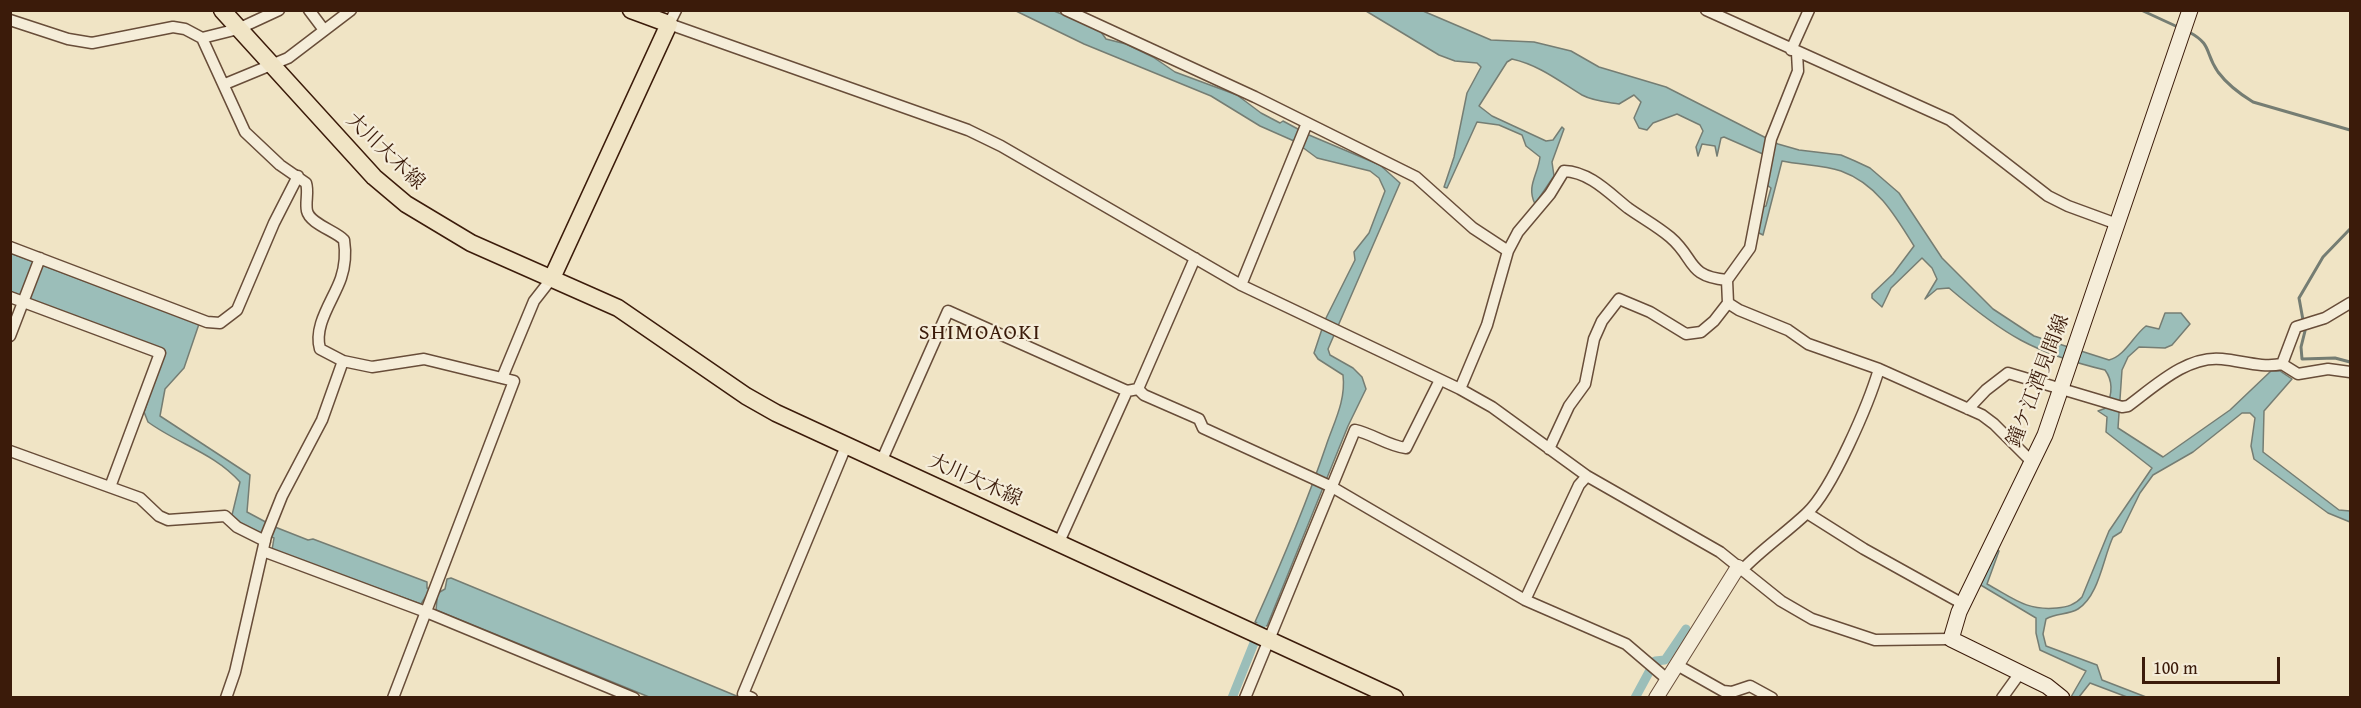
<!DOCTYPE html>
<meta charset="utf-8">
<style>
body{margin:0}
#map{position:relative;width:2361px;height:708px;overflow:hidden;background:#f0e4c5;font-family:"Gentium Book Plus",serif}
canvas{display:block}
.frame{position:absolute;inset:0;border:12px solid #3b1b0a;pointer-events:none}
.scale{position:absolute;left:2142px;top:657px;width:138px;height:27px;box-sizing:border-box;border:3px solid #3b1b0a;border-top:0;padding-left:8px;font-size:18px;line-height:21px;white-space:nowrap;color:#3b1b0a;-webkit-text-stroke:4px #f5edd9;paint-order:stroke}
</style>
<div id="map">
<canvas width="2361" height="708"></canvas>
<div class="frame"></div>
<div class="scale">100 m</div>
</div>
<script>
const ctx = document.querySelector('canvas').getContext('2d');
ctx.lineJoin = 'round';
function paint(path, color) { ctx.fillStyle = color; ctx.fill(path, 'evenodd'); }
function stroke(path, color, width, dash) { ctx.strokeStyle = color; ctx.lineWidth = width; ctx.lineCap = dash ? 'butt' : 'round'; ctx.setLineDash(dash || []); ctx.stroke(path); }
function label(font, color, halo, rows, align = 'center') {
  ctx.font = font + ' "Gentium Book Plus","Noto Serif JP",serif'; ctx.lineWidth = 4.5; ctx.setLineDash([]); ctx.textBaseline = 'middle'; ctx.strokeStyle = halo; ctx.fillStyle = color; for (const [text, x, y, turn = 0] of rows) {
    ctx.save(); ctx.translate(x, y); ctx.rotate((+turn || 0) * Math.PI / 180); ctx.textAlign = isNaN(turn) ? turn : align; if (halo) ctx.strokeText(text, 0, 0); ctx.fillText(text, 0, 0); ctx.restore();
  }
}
const water = new Path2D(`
 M1016 11H1054L1099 29 1106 39 1126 44 1153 57 1175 72 1237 95 1261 113 1280 123 1283 121 1309 135 1380 165 1400 183 1328 349 1330 355 1353 368 1362 377 1366 389 1348 426 1267 626 1255 622C1281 564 1306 505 1326 446 1334 422 1346 401 1343 375L1318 359 1314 353 1325 320 1355 260 1354 252 1369 233 1385 191 1379 178 1370 171 1317 158 1294 141 1260 126 1211 96 1084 44Z
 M1366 11H1423L1491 40 1534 42 1571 51 1599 67 1666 87 1778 144 1799 150 1841 155 1855 161 1870 168 1899 193 1942 258 1993 309 2034 336 2109 360C2125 356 2133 336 2146 326L2159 329 2165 313H2181L2190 324 2172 345 2165 348 2139 347 2128 357 2122 370 2118 428 2163 457 2230 410 2271 371H2280L2292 379 2264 411 2263 452 2339 510 2350 511V522L2328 513 2254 459 2251 446 2255 418 2250 413H2242L2193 452 2153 475 2140 493 2121 532 2113 537C2103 558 2099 596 2078 609 2068 615 2056 613 2046 619L2043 634 2046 646 2097 665 2102 680 2146 697H2127L2090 683 2079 697H2071L2086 671 2040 650 2036 633V618L1979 584 1997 550 1999 551 1987 584C2013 598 2026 611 2057 608 2067 607 2075 605 2082 597L2109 531 2152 468 2106 432 2107 417 2098 411 2106 408C2112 395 2114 382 2105 370 2034 353 2004 335 1949 288L1937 289 1925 299 1937 279 1932 268 1922 258 1891 288 1882 307 1872 298V294L1893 274 1914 246C1895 215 1877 184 1841 171 1823 165 1801 165 1782 161L1763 235 1757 232 1762 207 1766 206 1771 188 1767 185 1772 158 1724 137 1721 138 1717 156 1715 146 1702 144 1698 156 1696 147 1703 131 1700 125 1677 114 1653 123 1647 130 1639 128 1634 118 1641 102 1634 95 1619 104C1607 102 1593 101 1582 95 1559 81 1539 65 1512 59L1507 62 1479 106 1492 116 1546 141 1553 140 1562 127 1564 129 1552 162 1554 176 1535 204C1526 186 1538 175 1540 157L1526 146 1522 135 1499 125 1477 122 1447 188 1444 187 1454 157 1467 93 1481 67 1477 63 1455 61 1439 55Z
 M10 253 199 324 184 368 165 389 160 416 250 475 247 512 275 527 308 540 313 539 427 582V588L438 593 445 589 447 579 451 578 739 697H649L436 610 437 599 426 596 421 604 272 550 274 538 237 524 232 515 240 482C214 453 178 444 148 422L144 412 165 351 31 301 30 298 11 294Z`);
paint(water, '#9bbeb9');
stroke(water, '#757d73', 1.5);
stroke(new Path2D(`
 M2141 10 2180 28
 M2189 32C2213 45 2204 52 2218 72 2227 84 2240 94 2253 102L2350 130
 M2350 229 2323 257 2299 298 2305 331 2301 347 2302 359 2335 358 2350 362`), '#757d73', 3);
stroke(new Path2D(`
 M1232 698 1266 613
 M1635 698 1655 661 1665 660 1686 629`), '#9bbeb9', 9);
const minor = new Path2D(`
 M309 10 324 30
 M676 10 669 24 968 130 1001 146 1241 285 1460 389 1492 407 1587 476 1720 552 1781 601 1812 619 1875 640 1951 639
 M1066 10 1255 97 1416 177 1473 228 1508 251
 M1706 10 1950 120 2048 196 2068 206 2117 224
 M10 20 68 39 92 43 173 27 185 29 202 38 245 132 280 165 306 183C309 192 305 202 307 211 310 224 336 231 344 240 346 253 345 266 341 278 334 299 313 325 320 349L343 361 372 367 424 359 514 381 393 698
 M202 38 238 29 279 10
 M1791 50 1809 10
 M225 84 288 58 351 10
 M10 247 207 322 220 323 237 310 274 223 298 176
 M1241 285 1307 123
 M10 297 160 353 110 487
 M1728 303 1739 310 1788 330 1808 344 1879 369 1982 415 1994 424 2031 461
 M10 336 40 258
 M2282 364 2296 327 2325 318 2350 303
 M2282 364 2298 374 2328 369 2350 372
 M502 378 534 301 552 278
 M1138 389 1144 395 1199 419 1203 428 1332 487 1525 600 1626 644 1667 679
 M1138 389 1195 258
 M1460 389 1487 325 1508 251 1518 232 1550 194 1564 171C1590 172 1609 193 1628 208 1642 218 1657 226 1670 237 1696 259 1686 276 1727 280
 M1968 409 1986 390 2008 373 2122 407 2128 406C2154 387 2187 355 2222 359 2243 361 2261 368 2282 364
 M1549 449 1569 406 1585 384 1594 339 1602 321 1619 299 1650 312 1686 334 1701 332 1714 321 1728 303 1727 280 1750 248 1771 139 1798 71 1797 53
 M10 451 140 498 159 516 168 520 225 516 237 527 265 541
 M881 462 948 311 1127 391 1138 389
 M1807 513 1864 549 1963 604
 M1059 542 1127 391
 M263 551 426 612 634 698
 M1742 570C1762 549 1786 533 1807 513 1832 490 1869 403 1879 369
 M1525 600 1579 485 1587 476
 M1677 665 1723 691 1732 692 1750 686 1772 698
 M226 698 235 672 266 536 282 496 322 420 343 361
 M752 698 743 694 846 446
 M1245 698 1355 430C1373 434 1388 446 1406 448L1440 380
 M2002 698 2020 673`);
const tertiary = new Path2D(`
 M1656 698 1738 567`);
const secondary = new Path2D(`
 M2062 698 2047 686 1951 639 1959 612 2045 435 2190 10`);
const primary = new Path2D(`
 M222 10 374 177 406 204 471 243 618 308 746 396 776 413 1395 698
 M552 278 669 24 631 10`);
stroke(minor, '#684d39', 13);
stroke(tertiary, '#684d39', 16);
stroke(secondary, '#3b1b0a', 17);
stroke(primary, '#3b1b0a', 19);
stroke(minor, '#f5edd9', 10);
stroke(tertiary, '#f5edd9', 14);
stroke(secondary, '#f5edd9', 15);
stroke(primary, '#f0e4c5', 16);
label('20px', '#3b1b0a', '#f5edd9', [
 ["大川大木線",385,152,44],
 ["鐘ケ江酒見間線",2039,381,-69],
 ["大川大木線",975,481,24]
]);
ctx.letterSpacing = '1.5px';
label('22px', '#3b1b0a', '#f5edd9', [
 ["SHIMOAOKI",980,333]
]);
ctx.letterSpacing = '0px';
</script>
